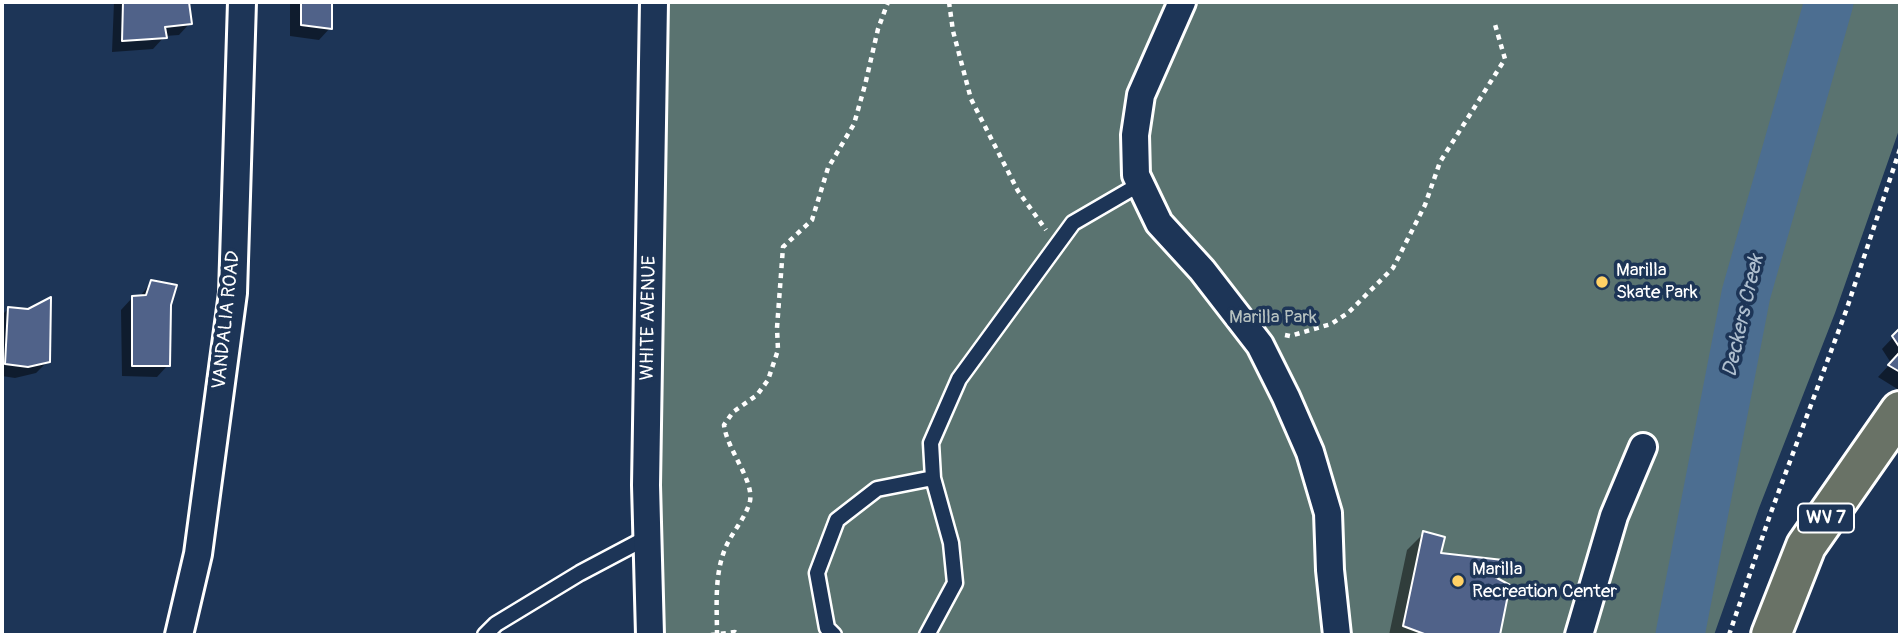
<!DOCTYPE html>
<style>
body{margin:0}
#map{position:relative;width:1902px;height:637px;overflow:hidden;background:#1d3557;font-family:Pangolin,sans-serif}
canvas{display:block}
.frame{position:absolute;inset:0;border:4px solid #fff;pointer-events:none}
</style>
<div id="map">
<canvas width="1902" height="637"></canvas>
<div class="frame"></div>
</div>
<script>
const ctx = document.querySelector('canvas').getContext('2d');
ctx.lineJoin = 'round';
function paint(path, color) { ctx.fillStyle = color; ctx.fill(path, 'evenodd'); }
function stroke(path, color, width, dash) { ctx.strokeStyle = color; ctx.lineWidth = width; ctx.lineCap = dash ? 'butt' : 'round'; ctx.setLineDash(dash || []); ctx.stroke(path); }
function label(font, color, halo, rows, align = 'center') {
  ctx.font = font + ' Pangolin,sans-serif'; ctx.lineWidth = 7; ctx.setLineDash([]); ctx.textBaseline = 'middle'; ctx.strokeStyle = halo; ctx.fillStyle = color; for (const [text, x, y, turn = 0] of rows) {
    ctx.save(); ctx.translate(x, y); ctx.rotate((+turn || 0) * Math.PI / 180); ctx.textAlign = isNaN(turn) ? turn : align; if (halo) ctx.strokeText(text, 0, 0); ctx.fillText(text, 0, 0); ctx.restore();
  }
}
paint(new Path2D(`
 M654 2H1900V127L1835 313 1759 508 1714 635H649Z`), '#5a7370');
paint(new Path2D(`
 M114 2H187L190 23 179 35 165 36 153 49 112 52Z
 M290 2H330V28L319 40 290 36Z
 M152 282 169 304 168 365 157 377 122 376 121 310 132 298 139 297Z
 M8 309 28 311 48 361 36 373 15 378 2 376V315Z
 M1900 330V389L1899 390 1878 377 1891 363 1882 349Z
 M1424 533 1439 554 1508 586 1498 635H1389L1407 550Z`), '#0007');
stroke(new Path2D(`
 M1680 635 1746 294 1829 2`), '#4c6e91', 49);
const building = new Path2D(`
 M123 2H189L192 24 165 27 167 38 122 41Z
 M301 2H332V29L301 25Z
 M151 280 177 285 171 305 170 366H132V296L146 295Z
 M51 297 50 362 28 367 5 364 8 307 28 309Z
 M1900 328V348L1892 336Z
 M1900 352V372L1888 365Z
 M1423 531 1445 537 1441 553 1503 560 1495 577 1510 585 1500 635H1427L1403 626Z`);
paint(building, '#506289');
stroke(building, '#fff', 2);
const lane = new Path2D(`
 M485 635 496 624 580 573 648 537
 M834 635 827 628 817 573 837 520 877 489 933 478
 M927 635 955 583 951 543 933 478 931 443 959 379 1073 223 1140 184`);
const street = new Path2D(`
 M1182 2 1141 95 1135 135 1136 175 1159 223 1202 270 1260 345 1286 397 1310 452 1328 513 1330 570 1337 635
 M179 635 198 554 233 293 242 2
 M650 635 646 485 654 2
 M1579 635 1614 516 1643 447`);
const primary = new Path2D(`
 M1771 635 1806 546 1900 411`);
stroke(lane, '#fff', 19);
stroke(street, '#fff', 32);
stroke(primary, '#fff', 44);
stroke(new Path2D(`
 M949 2 953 31 971 99 1018 191 1046 230
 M1285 335 1290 336 1331 324 1348 313 1393 268 1425 205 1440 162 1505 59 1494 21
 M711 635 735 632 739 635
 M717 635C717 607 714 576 725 549 731 533 746 518 750 501 754 480 727 450 724 425L733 412 757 395 768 380 778 350 777 328 783 247 812 220 828 168 854 124 865 85 878 29 888 2
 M1729 635 1770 515 1846 311 1900 149`), '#fff', 4.5, [5, 5]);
stroke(lane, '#1d3557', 14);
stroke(street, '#1d3557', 26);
stroke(primary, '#697266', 38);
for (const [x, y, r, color] of [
 [1602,282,7,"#ffd166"],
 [1458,581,7,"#ffd166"]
]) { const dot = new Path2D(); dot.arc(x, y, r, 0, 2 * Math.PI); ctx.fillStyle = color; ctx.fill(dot); stroke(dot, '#1d3557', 2.5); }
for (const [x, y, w] of [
 [1826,518,56]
]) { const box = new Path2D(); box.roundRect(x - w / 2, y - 14.5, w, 29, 5); ctx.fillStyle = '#1d3557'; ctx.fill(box); stroke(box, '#fff', 2); }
label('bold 18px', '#fff', null, [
 ["WV 7",1826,518]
]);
label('19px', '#fff', '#1d3557', [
 ["Marilla",1616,271],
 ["Skate Park",1616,293],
 ["Marilla",1472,570],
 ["Recreation Center",1472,592]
], 'left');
label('19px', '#fff', '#1d3557', [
 ["WHITE AVENUE",649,318,-89],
 ["VANDALIA ROAD",227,320,-84]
]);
label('19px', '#b5c0bf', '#1d3557', [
 ["Marilla Park",1273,318]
]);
label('italic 21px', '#aebece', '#1d3557', [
 ["Deckers Creek",1744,316,-77]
]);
</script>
